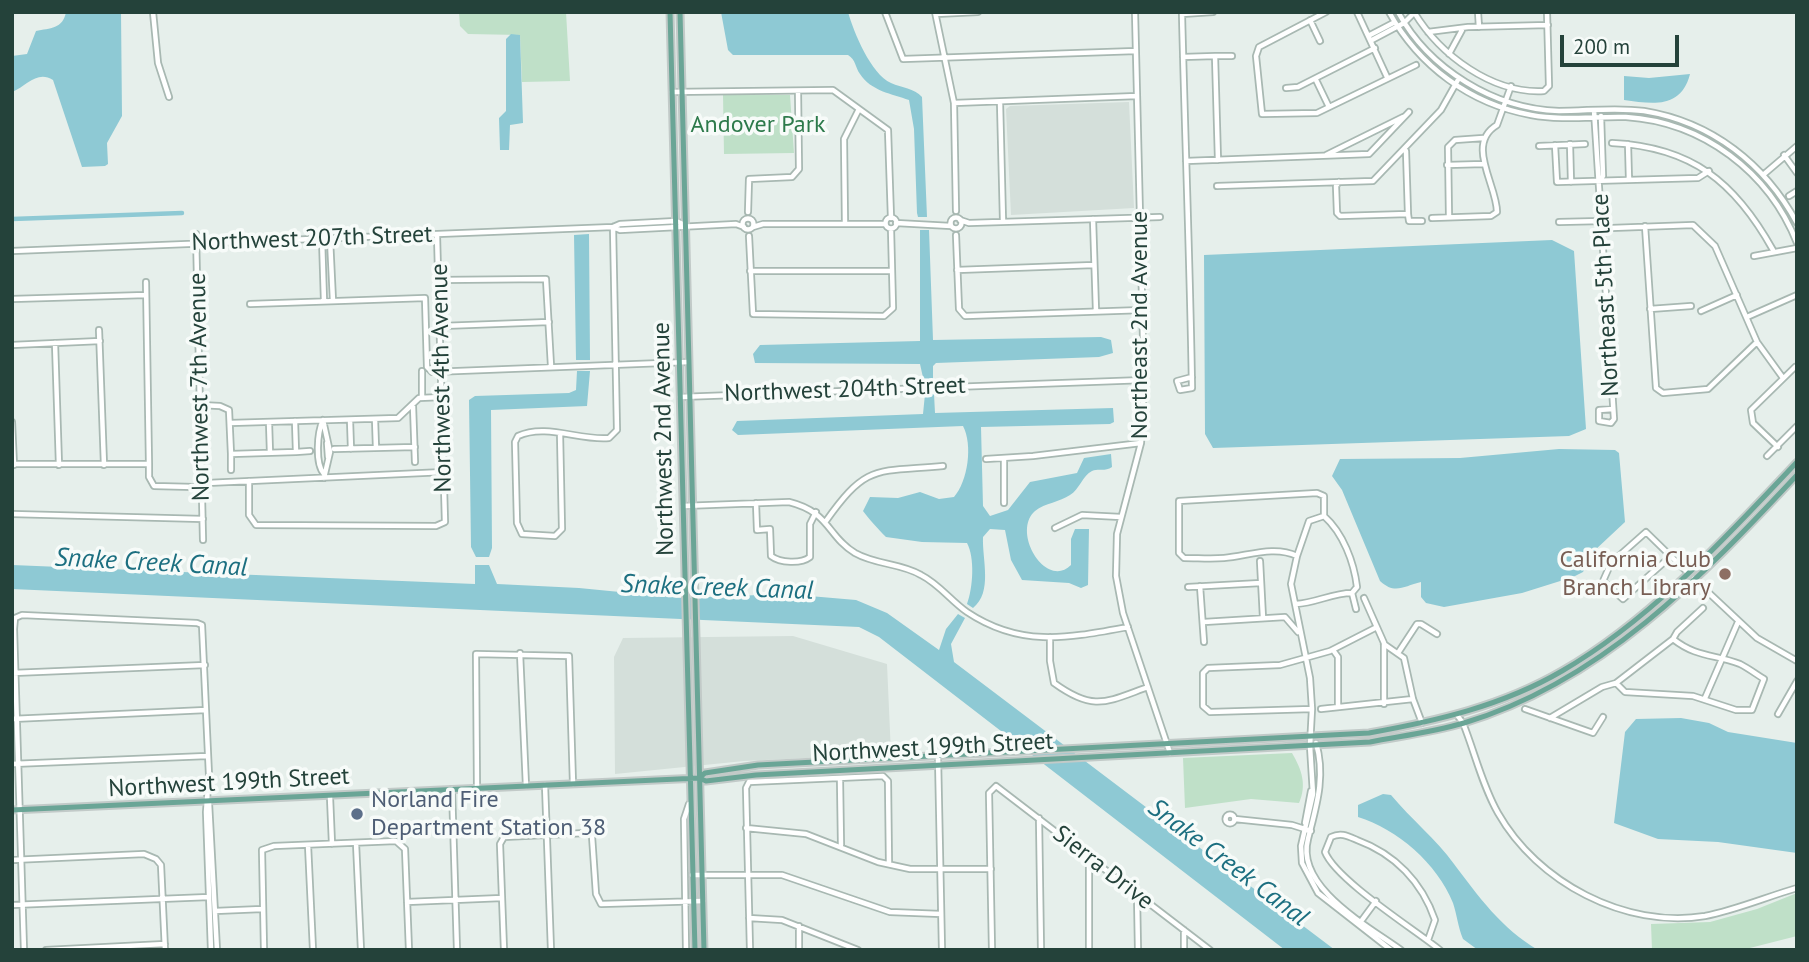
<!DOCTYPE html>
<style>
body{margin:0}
#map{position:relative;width:1809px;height:962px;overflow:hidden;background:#e6efeb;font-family:"PT Sans",sans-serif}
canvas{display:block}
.frame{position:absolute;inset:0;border:14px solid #24423a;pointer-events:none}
.scale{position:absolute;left:1560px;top:35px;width:119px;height:32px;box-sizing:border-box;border:4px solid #24423a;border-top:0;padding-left:9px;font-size:21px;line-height:24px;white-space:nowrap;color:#24423a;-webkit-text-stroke:5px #f7fbf9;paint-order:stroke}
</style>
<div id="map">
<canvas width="1809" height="962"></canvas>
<div class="frame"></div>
<div class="scale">200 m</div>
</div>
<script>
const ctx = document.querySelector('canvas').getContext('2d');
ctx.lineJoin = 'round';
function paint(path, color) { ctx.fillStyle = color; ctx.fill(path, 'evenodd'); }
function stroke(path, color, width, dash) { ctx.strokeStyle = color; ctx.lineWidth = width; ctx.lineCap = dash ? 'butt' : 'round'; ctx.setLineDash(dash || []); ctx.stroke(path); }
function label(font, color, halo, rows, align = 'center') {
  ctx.font = font + ' "PT Sans",sans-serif'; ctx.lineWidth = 7; ctx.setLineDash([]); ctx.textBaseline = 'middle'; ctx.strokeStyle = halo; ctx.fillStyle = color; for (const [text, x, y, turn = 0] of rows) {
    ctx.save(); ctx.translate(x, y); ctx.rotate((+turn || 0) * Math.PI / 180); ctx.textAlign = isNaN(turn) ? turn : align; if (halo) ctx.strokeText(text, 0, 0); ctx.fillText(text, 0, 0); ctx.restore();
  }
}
paint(new Path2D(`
 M1129 102 1134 208 1011 215 1006 109 1010 106Z
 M793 636 887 664 891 754 744 761 615 774 614 657 623 638Z`), '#d4dfda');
paint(new Path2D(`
 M459 12H566L570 81 522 82 520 35 468 34 460 26Z
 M723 95H790L794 153 724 154Z
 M1292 753C1302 770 1307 785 1299 803L1251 799 1185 808 1183 758Z
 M1797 893V936L1742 950H1652L1651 924 1710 922 1757 909Z`), '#bfe0c8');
paint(new Path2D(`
 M66 12H121L122 116 107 143 108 164 105 166 82 167 53 80C37 70 27 86 12 92V56L27 54 36 31C50 28 63 29 66 12Z
 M721 12H848C854 33 871 74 891 83 902 88 914 88 922 97L927 217H918L917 213 914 129 909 100C892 94 871 91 860 74 855 67 856 60 848 55H733L728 50Z
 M511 34 520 35 523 123 510 125 509 150H500L499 118 506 111V39Z
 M1690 74C1681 109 1653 104 1624 100V76L1649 78Z
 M920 230H929L933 340 1101 337 1111 340 1113 353 1099 357 936 363 933 366V381L924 382 920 364 755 363 753 354 760 345 920 341Z
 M589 234 590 360H576L574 235Z
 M1552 240 1574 251 1586 429 1569 436 1213 448 1205 434 1204 255Z
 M577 371H590L587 406 491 410 492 548 489 557H476L471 547 469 400 475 396 569 393 576 390Z
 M925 394H934L935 413 1113 408 1114 422 1110 424 981 427 983 506 990 516 1008 510 1030 482 1077 473 1084 458 1111 454 1112 467C1105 472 1099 468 1092 471 1083 475 1079 490 1070 495 1060 502 1045 503 1035 511 1011 532 1046 590 1071 565V539L1075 529H1089L1088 585 1081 588 1069 583 1022 580 1011 560 1005 530 990 529 983 537C982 560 993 592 973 608L967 604C973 588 975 558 967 543L922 542 886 537C879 530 868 518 863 511L870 497 898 498 920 492 939 499 954 497C968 481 973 445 963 426L738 435 732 430 737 421 923 414Z
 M1559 449 1615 450 1619 453 1625 522 1594 551 1583 572 1573 577 1522 593 1444 607 1426 603 1421 597V582C1404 586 1395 595 1380 581L1342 490 1332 476 1340 459 1460 458Z
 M12 565 475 584V565H489L497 584 579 588 681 598 786 594 856 600 887 613 939 650 946 629 958 614 965 618 951 644 954 662 1335 950H1285L879 637 859 627 12 589Z
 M1681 718 1709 723 1728 732 1797 743V853L1718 842 1658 839 1614 823 1625 732 1636 719Z
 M1383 794 1391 795C1411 819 1436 839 1454 864 1479 897 1501 928 1538 950H1478L1463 939C1458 927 1457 915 1453 903 1437 863 1397 829 1358 817V805Z`), '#8ec9d4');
stroke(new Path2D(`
 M12 219 182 213`), '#8ec9d4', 4.5);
const minor = new Path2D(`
 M153 12 158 63 169 97
 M885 12 903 59 1136 51
 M935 12 954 103 956 211
 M1135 12 1144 380 1141 443 1117 534 1116 576 1123 613 1170 753
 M1326 12 1259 47 1256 56 1262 114 1317 113 1416 65
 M1357 12 1387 77
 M1389 12C1419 66 1470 104 1531 115 1563 121 1595 116 1626 117 1703 122 1769 172 1797 243
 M1398 12C1429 69 1494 109 1559 111 1587 111 1616 107 1644 111 1712 122 1765 164 1797 223
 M1414 12C1440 55 1492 94 1544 91L1549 86 1547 12
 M1478 12 1479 27
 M936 14 978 12
 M1310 20 1320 41
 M1428 32 1468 27 1548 25
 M1370 35 1395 22
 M1372 40 1404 23 1414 13
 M1449 54 1462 30
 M1215 56H1232
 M1183 57 1215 56 1218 160
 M1316 80 1329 107
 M1286 88 1298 87 1375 48
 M672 92 833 90 888 130 891 218
 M1000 102 1003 221
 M954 103 1137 96
 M1594 110 1614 419 1611 423 1599 421V410L1613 409
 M1612 143C1692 147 1735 182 1773 250
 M1570 144 1571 182
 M1628 144 1629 180
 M1555 145 1557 182 1698 178 1709 171
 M1539 146 1585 144
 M1326 155 1403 117
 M1784 155 1797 173
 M1186 161 1369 154 1409 112
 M1447 165 1484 164
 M1763 175 1797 146
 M1600 180 1603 176 1601 116
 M1339 182 1336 186 1337 213 1340 216 1408 214 1406 151
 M1217 186 1373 181 1441 110 1459 78
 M1789 196 1797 191
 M748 212 749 179 792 177 799 169 798 91
 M1408 214 1409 221H1422
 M1449 217 1448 147 1455 140 1483 138
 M950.5 223a5.5 5.5 0 1 1 11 0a5.5 5.5 0 1 1-11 0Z
 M885.5 223a5.5 5.5 0 1 1 11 0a5.5 5.5 0 1 1-11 0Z
 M1432 218 1491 216 1497 212C1497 185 1465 144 1497 125L1511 86
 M742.5 224a5.5 5.5 0 1 1 11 0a5.5 5.5 0 1 1-11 0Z
 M1093 219 1096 311
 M960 220 969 223 1160 217
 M1559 222 1602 221
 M845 223 844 139 859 109
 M896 223 951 226
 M1645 226 1656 388 1663 393 1708 389 1757 342
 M613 227 620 230 736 224 744 227
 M753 227 763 224H885
 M1611 228 1693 225 1715 246 1757 342 1783 378
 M196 234 203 540
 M956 235 959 309 965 316 1143 310
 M749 236 753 314 884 316 893 308 891 229
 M322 239 324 301
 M330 239 333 301
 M12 251 613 227 620 224 676 221 685 225
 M1754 256 1797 248
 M957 270 1094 265
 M750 271H892
 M440 280 546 279 551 366
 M146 282 149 464V477L154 486 194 487 207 483 444 472
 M12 299 146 295
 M250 304 425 298 427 367 432 372 688 362
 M1650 309 1691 306
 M1701 311 1737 295
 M1747 317 1797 295
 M442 326 549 322
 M99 330 104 465
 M55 343 59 465
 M12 345 100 341
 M422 371V398
 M1192 377 1177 381 1180 390 1192 388C1190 263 1185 138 1182 14L1213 12
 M680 397 1144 380
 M200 405 220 406 229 410 231 454 296 452 295 421
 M413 406 415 462
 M375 419 376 448
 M323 420 330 452 324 478
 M323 420C317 433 315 464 324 474
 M350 420 351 449
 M12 422 14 465
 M269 422 270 453
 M230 423 398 418 419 398 443 397
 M560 433 562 529 555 536 522 534 517 523 515 442 518 436C546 423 580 441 609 438L617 430 613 227
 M327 443 328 457
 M1778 447 1753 423 1751 410 1795 367
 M334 449 415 447
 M296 452 310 451
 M231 454V470
 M1767 456 1797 426
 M1004 458V503
 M986 459 1033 456 1141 443
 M12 464H149
 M249 481V515L256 525 436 526 445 522 437 235
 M756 503 757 530 770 529 771 556C780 563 801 564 810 557V524L816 512
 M683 506 789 502C830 512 827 536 855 553 876 565 901 563 921 575 939 584 951 601 967 612 1021 648 1068 638 1128 627
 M12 514 203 519
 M1324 516 1309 521 1297 556 1291 584 1310 678 1312 709 1310 746 1313 794 1301 846 1302 863 1318 893 1391 950
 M1324 516C1343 533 1354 562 1357 587L1352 593
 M826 521C867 463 876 472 943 466
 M1055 528 1082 515 1121 517
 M1297 556C1274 545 1248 556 1224 558 1211 559 1198 558 1184 558L1179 553V501L1317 493 1324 496V516
 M1671 556 1623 599 1603 581 1611 563 1646 532 1687 572
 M1260 561 1263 618
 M1694 579 1757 638 1797 661
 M1200 586 1204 642
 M1188 587 1261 583
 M1352 593 1356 609
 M1364 598 1384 643V704
 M1296 604C1316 603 1332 593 1352 593
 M1204 622 1285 617 1298 632
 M1050 637V661L1054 683C1094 712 1106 702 1148 687
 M1384 644 1404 658 1413 699 1422 723
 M1333 650 1338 657V707
 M520 653 526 786
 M1398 653 1417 624H1421L1437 634
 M13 673 205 665
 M1616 683 1625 692 1693 696 1736 710H1752L1764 679C1756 674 1748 668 1740 664 1715 654 1697 658 1673 639
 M1705 698 1738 622
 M1312 709 1210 712 1203 706V673L1208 668 1280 665 1330 651 1375 628
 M1321 709 1413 699
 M1525 709 1593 733 1603 717
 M1778 714 1797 681
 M1457 715 1463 723C1475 753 1482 785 1498 813 1537 882 1625 929 1705 916 1736 910 1766 897 1797 888
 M1550 718 1602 687 1616 683 1673 639 1677 632 1703 608
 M12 719 206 710
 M1316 743C1326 777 1316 807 1308 839 1295 887 1368 926 1401 950
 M938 757 942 950
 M12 764 207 756
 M840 779 841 845
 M545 785 551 950
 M477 788 476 654 569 656 573 784
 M452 789 457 950
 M330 797 332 844
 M209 803 217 950
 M1225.5 819a4.5 4.5 0 1 1 9 0a4.5 4.5 0 1 1-9 0Z
 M1039 818 1041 950
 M1235 819 1292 825 1311 831
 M1305 823 1311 791
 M746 828 806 834 878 862 910 869H991
 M356 843 361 950
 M308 845 313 950
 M12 860 144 854 156 859 161 865 165 950
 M692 875H782L890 912 941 914
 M1137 895 1138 950
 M407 902 502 898
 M12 905 209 897
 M215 911 262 909
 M749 918 782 920 858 950
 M1362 920 1376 901
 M799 926V950
 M1428 940 1435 920C1422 882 1395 854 1357 840 1348 836 1341 832 1331 837L1325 852C1336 880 1414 929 1440 950
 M24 950 14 629 15 618 22 615 197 623 202 625 209 775 206 812 211 950
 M46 950 165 944
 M264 950 262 850 274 846 396 841 405 849 409 950
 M504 950 500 844 504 837 586 833 592 836 596 894 601 904 703 901
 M686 950 684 819 689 804
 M750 950 746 788 749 782 883 776 888 781 889 864
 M992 950 989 793 996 786 1210 950
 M1089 950V857
 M1184 950V930`);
const major = new Path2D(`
 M670 12 695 950
 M680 12 704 950
 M699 778 705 773 758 765 1369 733C1436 721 1502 706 1562 671 1652 619 1726 537 1797 462
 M12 810 699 778 706 781 756 775 1370 742C1401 736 1433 732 1464 723 1601 682 1702 577 1797 475`);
stroke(minor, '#a8b8b2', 8);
stroke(major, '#c2cac8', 9);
stroke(minor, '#fff', 4.5);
stroke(major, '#6aa596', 5);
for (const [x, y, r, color] of [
 [1725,574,7,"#8d6e63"],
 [357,814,7,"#5c6f8a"]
]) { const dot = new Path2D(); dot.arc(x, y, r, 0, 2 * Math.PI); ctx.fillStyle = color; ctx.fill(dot); stroke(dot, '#f7fbf9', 2.5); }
label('24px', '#2d7a4b', '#f7fbf9', [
 ["Andover Park",758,125]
]);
label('24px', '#24423a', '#f7fbf9', [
 ["Northwest 207th Street",312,239,-2],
 ["Northeast 5th Place",1606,295,-93],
 ["Northeast 2nd Avenue",1140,325,-90],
 ["Northwest 4th Avenue",442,378,-91],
 ["Northwest 7th Avenue",200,387,-91],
 ["Northwest 204th Street",845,390,-2],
 ["Northwest 2nd Avenue",664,439,-91],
 ["Northwest 199th Street",933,748,-3],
 ["Northwest 199th Street",229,783,-3],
 ["Sierra Drive",1103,868,38]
]);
label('24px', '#785e54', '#f7fbf9', [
 ["California Club",1711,560],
 ["Branch Library",1711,588]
], 'right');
label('24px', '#4e5e75', '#f7fbf9', [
 ["Norland Fire",371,800],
 ["Department Station 38",371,828]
], 'left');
label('italic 26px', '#1c6f80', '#f7fbf9', [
 ["Snake Creek Canal",151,563,3],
 ["Snake Creek Canal",717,588,2],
 ["Snake Creek Canal",1228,863,37]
]);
</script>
